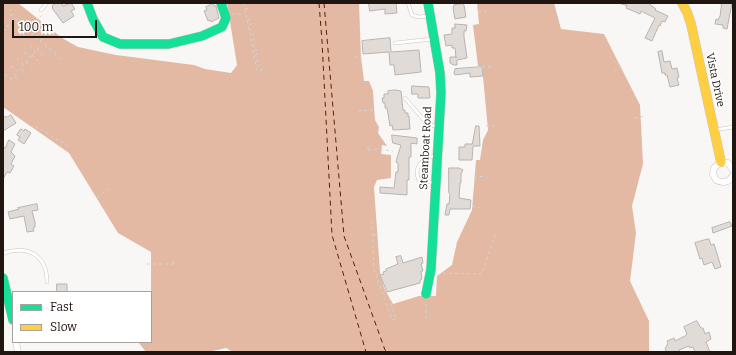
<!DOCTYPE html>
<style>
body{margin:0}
#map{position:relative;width:736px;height:355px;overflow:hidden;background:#f9f7f5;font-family:Bitter,serif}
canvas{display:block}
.frame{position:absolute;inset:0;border:4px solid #201611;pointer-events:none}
.legend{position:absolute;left:12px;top:291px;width:140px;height:52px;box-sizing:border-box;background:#fff;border:1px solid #a6a2a0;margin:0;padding:5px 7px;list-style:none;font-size:12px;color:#201611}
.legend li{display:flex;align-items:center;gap:8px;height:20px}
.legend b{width:20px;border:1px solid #a6a2a0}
.scale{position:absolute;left:12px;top:20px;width:85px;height:18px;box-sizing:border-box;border:2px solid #201611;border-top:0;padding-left:5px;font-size:12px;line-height:14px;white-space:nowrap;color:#201611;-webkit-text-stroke:3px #fff;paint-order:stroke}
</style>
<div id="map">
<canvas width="736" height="355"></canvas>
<div class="frame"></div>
<ul class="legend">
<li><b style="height:5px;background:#16e098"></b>Fast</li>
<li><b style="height:5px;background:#ffcf43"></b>Slow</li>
</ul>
<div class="scale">100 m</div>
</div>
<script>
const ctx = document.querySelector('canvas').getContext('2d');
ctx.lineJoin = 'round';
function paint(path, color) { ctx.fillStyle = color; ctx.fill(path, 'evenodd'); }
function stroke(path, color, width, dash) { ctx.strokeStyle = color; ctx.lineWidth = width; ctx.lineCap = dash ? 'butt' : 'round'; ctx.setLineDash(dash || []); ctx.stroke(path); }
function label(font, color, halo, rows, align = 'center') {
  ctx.font = font + ' Bitter,serif'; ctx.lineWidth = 3.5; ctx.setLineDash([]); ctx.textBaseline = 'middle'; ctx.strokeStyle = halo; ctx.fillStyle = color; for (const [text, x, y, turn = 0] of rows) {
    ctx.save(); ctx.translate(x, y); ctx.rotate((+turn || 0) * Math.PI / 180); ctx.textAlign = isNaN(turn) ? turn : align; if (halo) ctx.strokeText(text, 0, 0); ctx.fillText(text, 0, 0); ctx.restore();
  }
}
paint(new Path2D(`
 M3 3H18L62 38 78 47 116 55 194 65 205 69 231 73 237 65 227 3H359L361 57 364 81H369L373 91 375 120 379 127 378 133 387 146 382 145 381 154 391 155V178L377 180 374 187 380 272 384 288 393 304 419 296H436L437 276 452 265 457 242 472 210 476 160H480L483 140 488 130 482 66H478L473 25 479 24 477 3H554L561 29 604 34 640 105 643 164 632 206 636 233 630 281 649 321V352H233L226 348 208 352H146L138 342H151V252L118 233 69 153 3 107Z`), '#e3b9a3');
stroke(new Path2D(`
 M319 3 322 41 332 235 366 352
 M324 3 344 236 385 350 387 352`), '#572300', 1, [5, 4]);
const building = new Path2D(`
 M57 3H61L63 6 71 3 75 9 71 11 74 16 63 23 52 8 53 7 52 6Z
 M369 3H396L397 13 385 14V9L370 11Z
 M619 3H648L656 9 655 10 668 16 665 22 662 21 660 26 659 25 652 41 645 38 655 18 641 11 640 14 626 8 627 6Z
 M722 3H732L727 29 723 28V25L715 24 716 19 718 20 720 16Z
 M213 4 214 6H216L219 18 211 22 210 20 208 21 204 11 207 10 206 7Z
 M463 4 464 5 466 17 455 19 453 8 454 5Z
 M455 24 467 25 466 31H464V37L467 58 457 60V65H453L452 64 450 63V57H456V58L455 48H452V45L446 46 444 35 452 34V28H455Z
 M390 38 391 52 419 50 421 72 395 75 394 65H390L389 52 363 54 362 41Z
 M662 51 664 62 670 61 672 69 677 68 679 77 677 78 679 85 670 87 667 75H665V73H662L658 52Z
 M482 67 483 76 470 77V73L455 75 454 73 455 69Z
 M412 86 429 87 430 98H418V94H412Z
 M396 90 401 91 403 110H405V113H408V117L409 116 410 129 393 130 392 125 390 126 387 108H385V103H383L382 98H384V94H388V91Z
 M11 115 16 123 3 131V118L6 116 7 117Z
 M476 126H479L480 146H473L472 160H459V147H465V144H472Z
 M21 129 24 131 25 129 31 133 24 144 18 140 20 137 17 135Z
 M392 135 417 138V144L411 143V157H409V180H407V195L380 193V187L394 188 396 172H398V163L396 162 397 158 401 145 393 143Z
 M9 140 15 144 11 152 15 156 11 164 14 166 10 173 7 172 3 179V147L5 148Z
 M449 168H459L463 170 461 174V183H460L459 198 471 200 470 209H450L449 215H445L447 204H449L450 194 449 193Z
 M37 204 38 210 32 211 35 222V227L33 228 34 231 27 232 24 216 10 219 8 212 19 209 18 208Z
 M730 222 732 226 713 233 712 228Z
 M709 239 711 245 714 244 721 267 715 269 712 262 704 265 702 258 700 259 695 243Z
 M401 256 403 263 422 257 423 263 421 264 423 271H421L422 279 420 280V283L387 292 380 275 384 274 383 272 386 271V269L398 264 396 257Z
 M57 284H67V292H57Z
 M697 321 701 328H703L705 334 709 332 711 339 706 342 710 352H695L693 347 690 348 689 346 679 350 680 352H667L665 349 668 343 667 341 674 338 675 341 685 336 687 334 684 327Z`);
paint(building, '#e1dbd7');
stroke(building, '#b9b3b0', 1);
const lane = new Path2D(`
 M408 3 412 15 418 17 429 16
 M41 10 47 3
 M395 43 433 39
 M405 98 428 125 437 126
 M715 130 733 127
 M435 183 419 180C413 168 423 156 436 156
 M3 253C28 245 47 255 47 282`);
const street = new Path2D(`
 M733 170 728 163 721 162 714 168 713 174 716 180C723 184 730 182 733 175
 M16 342 18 352`);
const fast = new Path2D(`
 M87 3 93 19 103 37 120 44H169L202 36 222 27 226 18 221 3
 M3 278 13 320
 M426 294 431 269 441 93 440 73 428 3`);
const slow = new Path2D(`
 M682 3 687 12 691 24 721 162`);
stroke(lane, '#c9c3c0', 4);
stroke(street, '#c9c3c0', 7);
stroke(fast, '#c9c3c0', 10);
stroke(slow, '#c9c3c0', 10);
stroke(new Path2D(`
 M244 3 257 71 263 70
 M11 9 8 13 61 60
 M245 9 251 8
 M478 12 486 11
 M232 14H245
 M11 16 15 12
 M3 20 7 24
 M247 20 253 19
 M16 21 21 16
 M20 24 24 19
 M249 25 254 23
 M7 26 13 31
 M24 28 29 22
 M249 30 255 29
 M3 31 13 19
 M28 31 42 15
 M32 34 36 30
 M3 35 7 39
 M251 35 256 34
 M35 38 40 33
 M252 40 257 39
 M40 41 44 37
 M30 45 35 50
 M45 45 49 41
 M252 46 259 44
 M37 49 43 56
 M49 50 54 45
 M254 50H259
 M24 52 29 57
 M55 53 58 49
 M32 55 38 61
 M255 55 260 54
 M354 57H361V63
 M17 58 24 65
 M256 61 262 60
 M26 62 33 68
 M11 66 17 71
 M257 66 262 65
 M482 67H492
 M21 69 26 74
 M614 71 623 64
 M5 74 11 79 42 44
 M15 77 20 82
 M358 111 376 110
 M634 118 645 116
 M35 126 70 147
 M486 126H497
 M368 146V153
 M59 147 63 143
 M368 150 376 149 393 151
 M474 176 487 177
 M97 198 108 189 112 188
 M472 206 480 208
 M372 221 374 269 392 320 396 319 389 298
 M373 235 379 234
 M174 261V267
 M147 264H174
 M443 273 482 274 495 235
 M426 319V301`), '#d4d3d2', 1, [3, 3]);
stroke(lane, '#fefefe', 3);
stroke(street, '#fefefe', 6);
stroke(fast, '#16e098', 9);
stroke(slow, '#ffcf43', 9);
label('11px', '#201611', '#fff', [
 ["Vista Drive",715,80,78],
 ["Steamboat Road",426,148,-87]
]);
</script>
